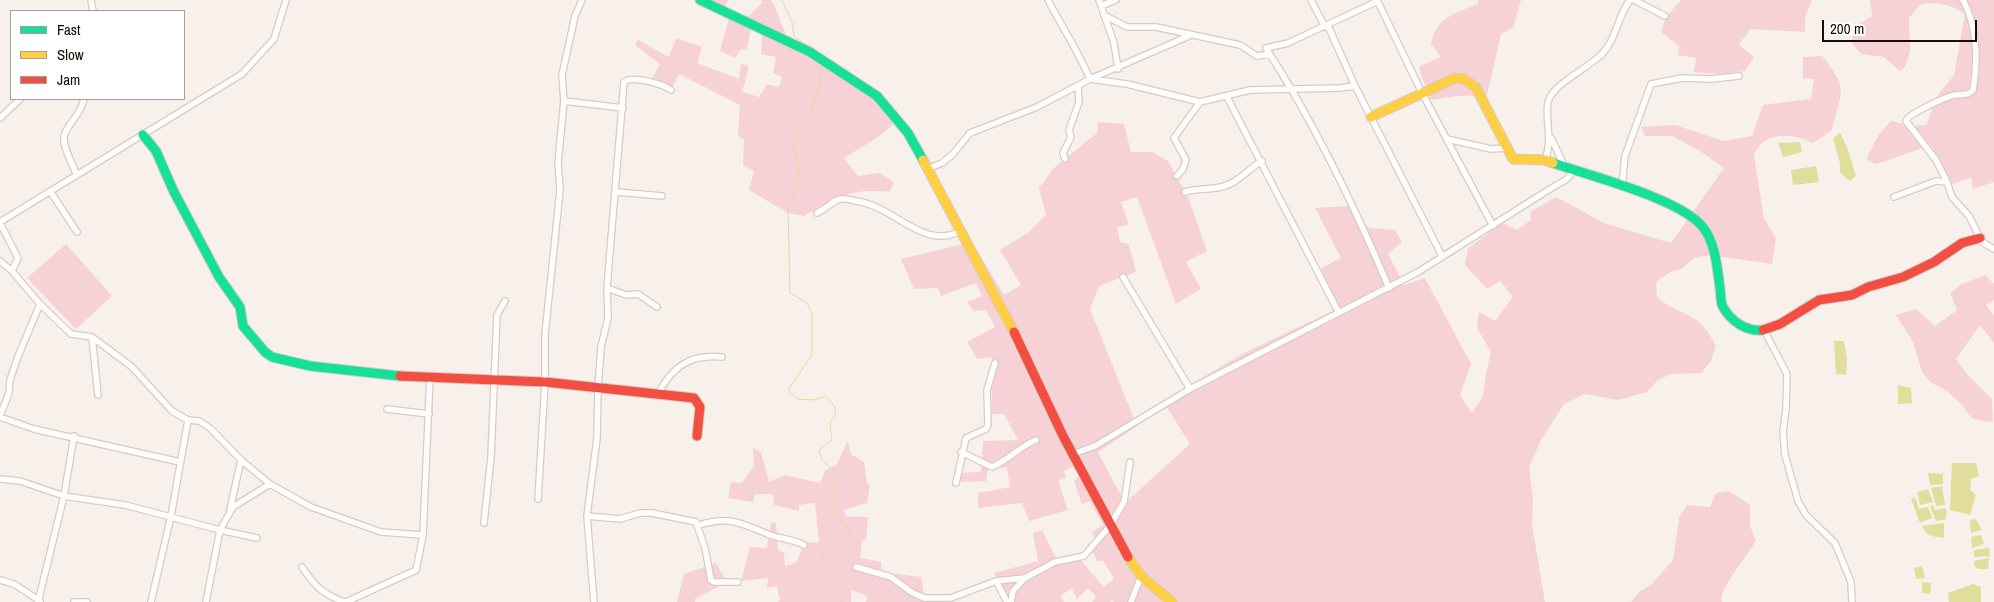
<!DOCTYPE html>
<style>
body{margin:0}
#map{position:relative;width:1994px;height:602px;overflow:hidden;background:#f7f0eb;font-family:"Archivo Narrow",sans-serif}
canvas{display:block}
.legend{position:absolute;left:10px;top:10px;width:175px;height:90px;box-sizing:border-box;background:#fff;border:1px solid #a39e9b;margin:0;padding:6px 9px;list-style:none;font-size:15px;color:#180d05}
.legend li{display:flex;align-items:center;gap:10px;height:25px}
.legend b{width:25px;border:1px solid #a39e9b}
.scale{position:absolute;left:1822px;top:20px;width:155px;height:22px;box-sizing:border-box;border:2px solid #180d05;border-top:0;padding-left:6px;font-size:15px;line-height:18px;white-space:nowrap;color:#180d05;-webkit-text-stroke:4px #fff;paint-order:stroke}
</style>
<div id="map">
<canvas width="1994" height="602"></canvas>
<ul class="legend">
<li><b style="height:6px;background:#16e098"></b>Fast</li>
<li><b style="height:6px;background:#ffcf43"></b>Slow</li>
<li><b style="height:6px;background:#f24e42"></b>Jam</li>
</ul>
<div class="scale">200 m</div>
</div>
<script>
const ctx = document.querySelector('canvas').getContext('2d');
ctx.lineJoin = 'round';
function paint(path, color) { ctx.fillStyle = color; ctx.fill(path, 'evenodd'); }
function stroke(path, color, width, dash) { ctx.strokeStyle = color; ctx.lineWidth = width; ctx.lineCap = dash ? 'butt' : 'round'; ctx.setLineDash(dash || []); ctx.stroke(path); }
paint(new Path2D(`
 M703 0H728L725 7 747 18 763 2 760 0H771C779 12 780 25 788 37L879 93 894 124 877 138 844 158 858 176 880 173 894 183 889 192C849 188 837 197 804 216L788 213 749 190 754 171 743 165 744 139 738 136 740 105 679 74 672 88 651 81 660 64 635 45 638 40 669 57 676 38 702 47 697 63 739 79 741 63 749 67 742 92 759 97 767 84 779 87 782 77 773 73 776 57 761 54 762 33 751 28 747 49 740 50 735 58 720 51 729 18Z
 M1478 0H1521L1513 28 1501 34 1487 95 1457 96 1431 100 1419 69 1420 66 1441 57 1431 44C1436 17 1456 13 1478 4Z
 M1681 0H1812L1805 17V32L1750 29 1739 45 1754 57 1745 71 1720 74 1694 72 1696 58 1678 55 1679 46 1661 32 1666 17Z
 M1870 0H1994V182L1973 189 1971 177 1950 185 1931 145 1883 162 1876 164 1866 159 1879 134 1891 121 1911 126 1926 125 1938 95 1954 75 1965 14C1951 5 1937 1 1921 4L1909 18 1910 51 1905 67 1900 71 1884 57 1861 54 1851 42 1856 26 1872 16Z
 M1822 56C1851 91 1840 92 1832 130L1813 143C1794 133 1762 130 1754 156L1764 218 1776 238 1772 264 1709 255 1694 258 1683 268 1669 273 1656 282 1657 297C1671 310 1682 310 1696 320 1705 326 1711 337 1716 346L1711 361 1701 373 1671 374 1658 380 1647 392 1618 400 1585 394 1564 404 1541 440 1529 467 1533 499 1532 524 1545 602H1114L1112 600 1110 602H1092L1096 597 1088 588 1077 599 1072 588 1060 596 1064 602H1008L994 573 1038 561 1033 533 1042 530 1060 566 1077 556 1104 587 1114 579 1103 560 1098 562 1090 547 1097 543 1092 532 1103 525 1090 501 1082 504 1074 481 1080 476 1073 466 1064 471 1066 477 1058 481 1068 510 1029 521 1022 503 978 508V493L1010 487 1007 467 988 470 986 481 954 482 955 473 981 472 983 441 1018 440 1004 414H992V385L997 364 990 357 977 359 967 342 995 327 986 310 974 311 967 302 982 296 976 283 941 296 938 288 914 289 901 259 972 242 1004 295 1021 285 1000 250 1029 232 1046 215 1039 188 1054 168 1097 133 1098 122 1124 124 1131 152H1152L1168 161 1188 197 1207 251 1186 262 1201 289 1176 304 1137 197 1121 202 1129 225 1117 227 1120 242 1129 244 1136 272 1099 286 1090 309 1137 426 1098 452 1125 503 1190 444 1163 401 1244 353 1339 308 1321 268 1341 258 1315 208 1349 206 1369 228 1395 230 1402 242 1388 254 1404 285 1425 278 1471 364 1460 395 1472 413 1483 396 1486 373 1491 352 1477 328 1479 312 1495 321 1513 297 1500 281 1487 289 1465 265 1468 248 1503 223 1517 230 1531 220 1530 212 1556 197 1604 223 1671 243 1724 168 1700 151 1672 136H1645L1641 127 1675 125 1724 141 1752 136 1763 105 1811 99 1814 79 1803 78V57Z
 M66 244 112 296 76 329 27 278Z
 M1985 275 1994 284V300L1986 305 1994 316V343L1980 325 1956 359 1966 373 1992 399 1993 421 1987 422 1971 418 1963 406 1947 391 1930 382 1922 372 1913 342 1896 315 1916 309 1935 326 1957 310 1950 293 1962 284Z
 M848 441 851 454 864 462 867 484 870 485 867 503 844 510 846 517H868L866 540H862L860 558 881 562V572L921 577 925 602H866L867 596 851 590V602H778L780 600 777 586 767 588 768 578 741 581 750 547 767 548 771 522 776 524 778 550 784 553 785 566 796 563 805 542 819 543 815 503 799 505V511L774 505 773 494H755L753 502 728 498 731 482 742 483 754 466 753 448 761 452 769 482 785 475 820 483 825 471 837 464Z
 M1729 491 1750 505V526L1756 540C1749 555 1718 588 1722 602H1631L1640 591 1651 585 1673 560 1679 518 1687 505 1710 507 1716 493Z
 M716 563 727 582 695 599V602H677L684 574Z`), '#f6d2d7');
paint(new Path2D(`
 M1840 133 1847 147 1856 176 1850 181 1840 173V163L1833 138Z
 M1800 142 1802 152 1783 157 1778 143Z
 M1816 166 1819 182 1793 185 1791 170Z
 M1834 341H1844L1847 358 1846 375 1836 374Z
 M1898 385 1911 388 1912 403 1898 404Z
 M1952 463H1976L1979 476 1971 479 1970 490 1976 495 1970 515 1950 510Z
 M1928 473 1943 474V484L1930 485Z
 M1942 486 1945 505 1936 506 1931 488Z
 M1928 489 1933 502 1920 505 1917 492Z
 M1915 497 1919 509 1928 507 1932 518 1920 523 1911 499Z
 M1933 505 1935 510 1946 508V519L1936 521 1930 506Z
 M1975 518 1982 530 1971 533 1970 521Z
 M1944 523V538C1935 537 1925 536 1922 526Z
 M1981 535 1984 544 1972 548 1971 537Z
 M1989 548 1990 556 1974 557V550Z
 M1989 558 1988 569H1979L1975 567 1974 561Z
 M1922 566 1925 578 1916 579 1914 568Z
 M1922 582 1931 583 1930 594 1922 593Z
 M1973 584 1981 587V602H1949L1948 593Z`), '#e1dd9a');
stroke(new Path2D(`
 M782 0 792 22 794 36 813 50
 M822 65 820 83 811 111 797 130 793 146 801 178 788 207 790 293 807 303 812 314V355L788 390 798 399 814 400 826 396 835 407V416L830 422 832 440 819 450 823 461 835 472V515L849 529V536L823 554 822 560 842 598 841 602`), '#e1dd9a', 1);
const street = new Path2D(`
 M91 0 93 11
 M1048 0C1062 27 1078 51 1090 79L1127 84 1200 102 1250 90 1340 88 1355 86
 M1099 0 1114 43 1118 69
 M1311 0 1325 27
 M1377 0 1422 93 1493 226
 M1634 0 1665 16
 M1378 1 1288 43 1266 48C1315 124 1354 205 1389 288
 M1101 6 1116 0
 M1104 15 1127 27H1156L1240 45 1257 56 1270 54
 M1328 26 1355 86 1442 256
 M1227 97 1339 313
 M564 101 623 108
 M0 118 20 99
 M1551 138 1565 167
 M1447 139 1491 149 1507 148
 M1065 159 1063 153 1071 137 1069 130 1079 102 1078 86
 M1545 160C1554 137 1543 115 1549 99 1556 83 1588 68 1602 54 1617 38 1617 17 1630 0
 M927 169 942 163 953 154 970 133 1037 107 1090 79 1189 36
 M76 174C73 164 60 143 65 133 71 120 81 114 84 99
 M1177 176 1183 169 1186 160 1174 138 1200 102
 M1947 182 1936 160 1906 121C1908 114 1942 99 1951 96 1960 93 1966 97 1973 90 1978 59 1978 28 1963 0
 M1622 186 1625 156 1651 84 1682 78 1711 79 1739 76
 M50 191 77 232
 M617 192 662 196
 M1185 192C1198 188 1209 190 1221 187 1237 184 1249 168 1262 161
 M1894 197 1936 181 1947 182 1952 197 1969 216 1982 242 1994 249
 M817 213C824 210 833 201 840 199 845 198 852 200 856 201 895 206 922 251 961 231
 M0 222 242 74 274 39 286 0
 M0 223 18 258 12 271
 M0 261 12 271 40 304 17 359 10 380 9 393 0 416
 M1123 277 1190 389
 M607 288 626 295 638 294 657 307
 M40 304 71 334 92 337 132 367 172 411 188 420 171 516 151 602
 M1764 330 1787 374 1786 409 1783 432 1785 455 1798 501 1806 515 1835 543 1851 582 1852 602
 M92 337 98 395
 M658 394C672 367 689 354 722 357
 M387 409 429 414
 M0 417 34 429 180 462
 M188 420 199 421 210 428 241 460 270 484 311 507 381 532 423 535
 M961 452 992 467C1009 460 1020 446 1036 440
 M1073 454 1095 446 1190 389 1418 272 1550 189 1567 179 1574 170
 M0 479 20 481 64 496 125 505 220 530 233 507 270 484
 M956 483 966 438 986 429 988 425 987 390 995 363
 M538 499 545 382V335L560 190 558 163 564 101 562 75 575 16 582 0
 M230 509 241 460
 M587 516 620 519 640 513H652L696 522 705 548 711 580 714 582H738
 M484 523 491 457 497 315 505 301
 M699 525C731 515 742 524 770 535 781 539 793 539 804 545
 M302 567C314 585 323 595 345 602
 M856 567 891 577 911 592 924 598H951L996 581 1025 578
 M0 580 14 584 40 601
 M996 581 1007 602
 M38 602 64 496 74 436
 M74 602H87
 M206 602 220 530 257 538
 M346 602 416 570 423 535 430 376
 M594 602 587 516 597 438 598 388 601 347 608 318 607 288 624 82C633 75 662 84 671 90
 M1011 602 1013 591 1025 578 1055 562 1084 556 1109 527 1124 502 1130 462
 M1131 602 1141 576`);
const fast = new Path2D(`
 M700 0 810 52 877 96 908 133 923 160
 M143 135 156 151 174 192 219 277 240 307 243 326 265 352 272 357 310 366 400 376
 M1553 163C1590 176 1678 198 1702 226 1716 243 1717 268 1720 288 1721 293 1720 302 1723 307 1731 321 1746 332 1763 330`);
const slow = new Path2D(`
 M1371 117 1455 78 1464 79 1476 88 1513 159 1545 160 1553 163
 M923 160 1014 332
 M1128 557 1141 576 1172 602`);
const jam = new Path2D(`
 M1763 330 1780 324 1819 300 1852 295 1868 287 1903 277 1934 262 1962 243 1980 238
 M1014 332 1063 436 1128 557
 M400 376 545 382 694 398 700 407 697 436`);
stroke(street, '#d6ccc5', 8);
stroke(fast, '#d6ccc5', 11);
stroke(slow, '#d6ccc5', 11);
stroke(jam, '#d6ccc5', 11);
stroke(street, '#fefdfc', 5.5);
stroke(fast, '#16e098', 9);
stroke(slow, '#ffcf43', 9);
stroke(jam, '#f24e42', 9);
</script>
